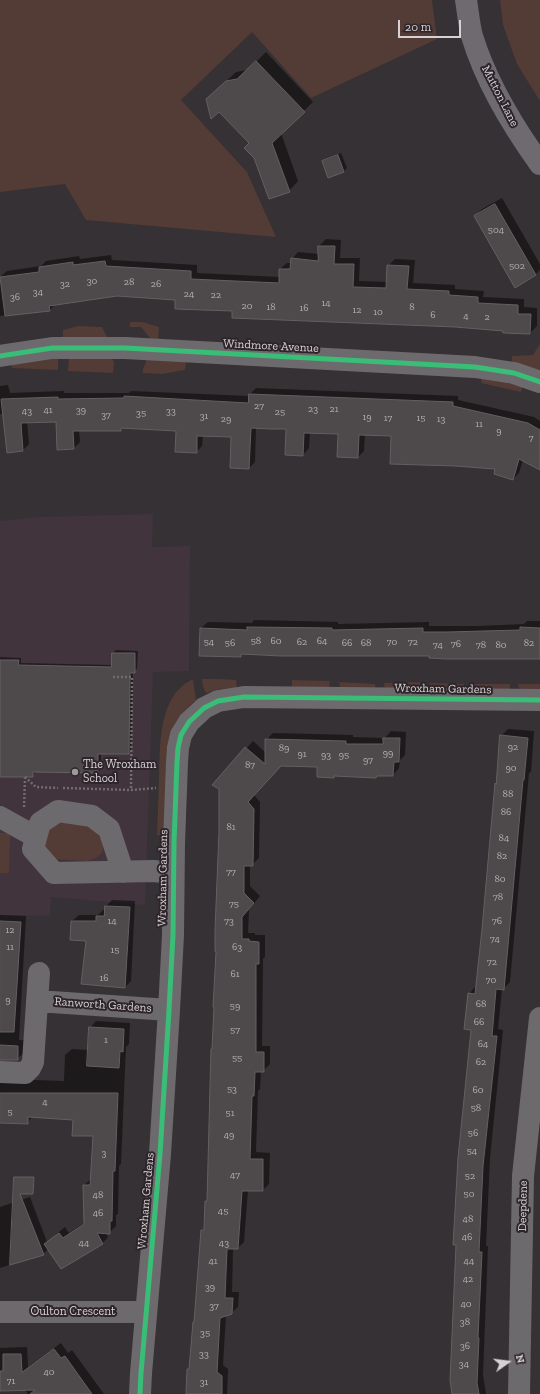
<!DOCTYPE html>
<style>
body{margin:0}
#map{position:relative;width:540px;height:1394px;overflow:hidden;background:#363134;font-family:"Zilla Slab",serif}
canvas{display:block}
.north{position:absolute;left:488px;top:1342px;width:40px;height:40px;-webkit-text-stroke:3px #2d252a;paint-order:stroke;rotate:76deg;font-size:11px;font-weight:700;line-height:16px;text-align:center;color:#d7d1d4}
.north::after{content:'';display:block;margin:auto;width:14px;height:18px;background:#d7d1d4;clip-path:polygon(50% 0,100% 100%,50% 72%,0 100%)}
.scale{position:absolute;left:398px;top:20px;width:63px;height:18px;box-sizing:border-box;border:2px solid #d7d1d4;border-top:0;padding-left:5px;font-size:12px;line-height:14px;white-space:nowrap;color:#d7d1d4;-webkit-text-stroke:3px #2d252a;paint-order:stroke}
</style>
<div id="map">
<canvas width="540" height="1394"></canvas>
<div class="north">N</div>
<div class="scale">20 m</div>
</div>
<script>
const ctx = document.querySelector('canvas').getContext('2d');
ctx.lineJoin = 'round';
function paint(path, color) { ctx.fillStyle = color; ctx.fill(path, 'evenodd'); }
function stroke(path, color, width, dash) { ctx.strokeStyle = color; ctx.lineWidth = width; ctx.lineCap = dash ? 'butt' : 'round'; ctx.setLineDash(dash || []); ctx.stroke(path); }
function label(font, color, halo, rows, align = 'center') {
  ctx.font = font + ' "Zilla Slab",serif'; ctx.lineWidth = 4; ctx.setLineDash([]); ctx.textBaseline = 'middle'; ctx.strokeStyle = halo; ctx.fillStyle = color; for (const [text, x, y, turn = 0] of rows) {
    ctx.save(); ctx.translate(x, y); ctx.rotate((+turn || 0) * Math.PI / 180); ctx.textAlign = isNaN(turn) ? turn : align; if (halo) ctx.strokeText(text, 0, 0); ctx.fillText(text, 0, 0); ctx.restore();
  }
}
paint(new Path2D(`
 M153 514 152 547 190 546 189 671 153 672 145 905 51 897 50 916 0 915V521L40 517Z`), '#41343c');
paint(new Path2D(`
 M0 0H432L437 39 311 98 252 32 181 100 247 172 276 237 86 220 65 184 0 192Z
 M500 0H540V101L517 64 503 25Z
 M130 322H143L159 327 158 344 154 343 141 327H130Z
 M78 326 102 327 108 339 63 338V330Z
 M540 344V373L512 365V356L533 355Z
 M58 356V370L12 368 11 362Z
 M69 356 111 358 114 362 113 373 68 371Z
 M147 359 186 362 185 370 162 374 143 373V369Z
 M482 377 523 385 521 392 481 383Z
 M193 679 196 700C186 708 179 717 173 728L166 835H157C158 816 158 797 159 779 160 745 158 695 193 679Z
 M202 679H219L236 680 237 688 220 689 206 693 203 687Z
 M292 680 330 681 329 689H295L292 686Z
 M339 682 375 684 376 691 340 687Z
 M420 682V689L385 690 384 683Z
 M430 683 464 684V690L430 688Z
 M473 684H510V689L474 690Z
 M518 684H540V693L520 692Z
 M64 820 99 828 104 844 102 853 96 858 87 861 53 859C45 850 43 844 45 833Z
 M0 833H10L9 873H0Z`), '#533b36');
paint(new Path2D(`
 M266 52 313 102 281 133 298 181 289 191 250 143 217 90 236 72 248 70Z
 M341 153 347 168 344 171 329 177 323 162 326 159Z
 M502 198 540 264V270L535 275 475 216 482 209Z
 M326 239 341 240 340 258H360L359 281 388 282V266L395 259 415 260 413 283 455 285V289L484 291 483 297 524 299V307L537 308V326L530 333 504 332V330L233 310 176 299 117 295 55 304 50 310 0 316V277L7 271 41 266 46 261 79 256 80 259 111 255 112 260 197 265V273L280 277V269L287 263H291L292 259 298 252 319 254V246Z
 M8 385 10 393 64 391V393H129L131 391 249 396 250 394 256 388 458 396V400L534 417 540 421V469L523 460 519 473 513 479 497 468 392 435 365 434 364 451 358 457 339 433 310 432 309 448 303 455 287 428 256 427 255 462 249 468 232 436 203 435 202 446 196 452 177 430 123 427 121 430H79L80 442 74 448 57 421 27 422 29 444 23 450 8 452 4 414H0V386Z
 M254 620 338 622V624L429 622V626H478L524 624 527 621H540V658L430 655 244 653 240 656 201 628 208 622 252 623Z
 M116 650 138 651 137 669 133 672 131 750 128 753H101V769L98 772 35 771V773L32 776H0V657L21 658V663L112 665 113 653Z
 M508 729 534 731 531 772 529 773 510 982 503 989H502L498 1029 503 1030 490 1158 486 1246H488L483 1375 486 1394H453L472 1029 469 994 475 987H477L496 784 497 783 501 736Z
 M391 731 406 732 405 755 400 760 399 768 393 775H335L334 776 318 766 281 765 254 795 260 802 259 858 252 865H250V886L260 896 249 910 248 933H255V935H265V957L263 959 262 1046H270V1064L263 1071H261L260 1089 258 1091 256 1152 270 1153 269 1184 263 1190H248L244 1242 238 1248H233L232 1292H239L238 1307 231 1313 226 1315 223 1365 228 1369 227 1394H187L188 1370 190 1368 195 1321 202 1230 205 1227 206 1201 208 1200 217 951 220 831V789L213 785 253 741 266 753V740L273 733 353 735V737L385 738Z
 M112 900 135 901 131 981 125 987 82 983 87 940 71 939 72 921 79 915H98L103 910H105L106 906Z
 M0 915 26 916 19 1040H24V1053L17 1059H0Z
 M96 1021 130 1023 129 1044 126 1047 121 1164 119 1166 118 1214 116 1215V1226L109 1233H106L108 1237 102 1244 48 1249 43 1254 0 1268V1207L30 1197 47 1242 65 1227 69 1233 84 1223V1185L91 1179 94 1135 74 1119 33 1116 27 1123 0 1122V1076L6 1079 64 1081 65 1055 72 1049 89 1050 90 1028Z
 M61 1343 68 1353 72 1350 104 1394H28L24 1389 0 1390V1348L27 1347 28 1367Z`), '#0007');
const building = new Path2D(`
 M256 61 305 112 272 143 290 192 269 199 254 158 244 148 249 143 219 112 211 119 206 99 226 81 237 79Z
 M338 155 344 172 328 178 322 161Z
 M495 204 536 275 515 288 474 216Z
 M318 246H335L334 264H354L353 287 386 288 387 265 409 266 407 289 449 291V295L478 297V303L518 305V314H531L530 334 503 333V331L455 327 232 318V311L175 309V300L117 296 49 306 50 311 5 316 0 277 39 272V267L73 262V265L105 261 106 266 191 271V279L279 283V269H290L291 258 318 261Z
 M249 394 453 402V406L528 423 540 430V470L519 459 513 480 494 474 495 469 455 466 390 464 391 436 359 435 358 458 337 457 338 434 304 433 303 456 285 455 286 429H269L251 428 249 469 230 468 231 437 197 436V453L175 452 176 431 121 428V431H73L74 449 57 450 56 422 21 423 23 451 7 453 1 399 58 397V399L124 398V396L248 403Z
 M247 627 332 628V630L423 628V632H447L520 630V627L540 628V659H447L429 658V656H281L241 654V657L199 656 200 628 247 630Z
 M112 653H135V673H130L129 754H98V773L33 772V777H0V660H19L18 665 111 667Z
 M500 735 528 738 524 780H523L504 990 496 989 492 1036H497L483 1166 479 1252H482L478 1337 479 1338 477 1383 479 1394H452L450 1380 456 1245H453L458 1158 471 1030 464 1029 468 993 475 994 482 929 495 783 496 784Z
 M383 738H400L399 762H394L393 776H377L376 778 334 776V778L317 777V767L281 766 248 802 254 809 253 866H244V893L254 903 242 917V939H249V941L259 942V964H256V1052H264V1072H255L254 1096H252L250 1159H263V1191H242L238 1249H227L225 1298H233L232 1314 220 1318 217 1372 222 1376V1394H186L187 1369H189L193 1322H194L201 1230H204L205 1201H207L211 1049H212L214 1007H213L216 952 215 951V930L219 831V789L212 785 245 747 265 764V739L346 741V744H383Z
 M105 906 130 907 125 988 81 984 86 941 70 940 71 921H96V916H104Z
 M0 921 21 922 14 1032H0Z
 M89 1027 124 1029 123 1052 120 1051 119 1068 87 1066Z
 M0 1045 18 1046V1060H0Z
 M0 1093H118L115 1171H113L112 1221H110V1234L97 1233 103 1244 61 1269 44 1244 59 1233 63 1238 84 1224 83 1185H90L93 1136H72L73 1120 28 1117V1124L0 1123Z
 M14 1177H34L33 1194H20L44 1255 10 1265Z
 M54 1349 61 1358 65 1356 92 1394H30L35 1390 0 1391V1371H3V1354H21L22 1372Z`);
paint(building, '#4e4a4b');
stroke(building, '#645f61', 1);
stroke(new Path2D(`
 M113 677H132L131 790
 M25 777 36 787 58 788
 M63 788 131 790 156 788
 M24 807 25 778`), '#716c70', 2.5, [2, 2]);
stroke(new Path2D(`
 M0 356 52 348H125L475 367 514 373 540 382
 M0 817 36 837
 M123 872 109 829 92 816 58 811 40 823 33 849 54 873 153 871 173 873
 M37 1001 169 1010
 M0 1072 25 1073 30 1068 33 1062 39 973
 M0 1312H146
 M140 1394 141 1373 160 1154 169 1010 173 935 174 843 177 762 178 748 181 735 189 722 204 708 218 701 244 697 540 700
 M519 1394 523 1176 540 1018`), '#6d6a6e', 22);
stroke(new Path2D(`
 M466 0C468 12 469 25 472 36 486 82 512 125 540 164`), '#6f6a70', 22);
stroke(new Path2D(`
 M0 356 52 348H125L475 367 514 373 540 382
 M140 1394 141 1373 160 1154 169 1010 173 935 174 843 177 762 178 748 181 735 189 722 204 708 218 701 244 697 540 700`), '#3abd76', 5);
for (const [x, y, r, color] of [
 [75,772,4,"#9f999c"]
]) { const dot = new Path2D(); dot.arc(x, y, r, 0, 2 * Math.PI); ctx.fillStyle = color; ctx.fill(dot); stroke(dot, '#2d252a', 1.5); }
label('10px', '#b5afb2', null, [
 ["504",496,230],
 ["502",517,266],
 ["30",92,281],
 ["28",129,282],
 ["32",65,284],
 ["26",156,284],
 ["34",38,292],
 ["24",189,294],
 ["22",216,295],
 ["36",15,297],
 ["14",326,303],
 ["20",247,306],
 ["18",271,307],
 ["8",412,307],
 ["16",304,308],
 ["12",357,310],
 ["10",378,312],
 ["6",433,315],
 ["4",466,316],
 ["2",487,317],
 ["27",259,406],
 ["23",313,409],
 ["21",334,409],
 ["41",48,410],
 ["39",81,410],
 ["43",27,411],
 ["33",171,411],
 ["25",280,412],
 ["35",141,413],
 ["37",106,415],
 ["31",204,416],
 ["19",367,417],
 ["17",388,418],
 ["15",421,418],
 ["29",226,419],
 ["13",441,419],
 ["11",479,424],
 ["9",499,431],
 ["7",531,438],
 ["58",256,641],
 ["60",276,641],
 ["64",322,641],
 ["54",209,642],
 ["62",302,642],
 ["70",392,642],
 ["72",413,642],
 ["56",230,643],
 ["66",347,643],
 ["68",366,643],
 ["82",529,643],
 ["76",456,644],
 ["74",438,645],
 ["78",481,645],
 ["80",501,645],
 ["92",513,747],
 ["89",284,748],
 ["99",388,753],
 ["91",302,754],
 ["93",326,755],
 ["95",344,755],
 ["97",368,760],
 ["87",250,765],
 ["90",511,768],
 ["88",508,794],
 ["86",506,812],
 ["81",231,827],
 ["84",504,838],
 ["82",502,856],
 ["77",231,872],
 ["80",500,879],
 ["78",498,897],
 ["75",234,904],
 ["14",112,921],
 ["73",229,921],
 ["76",497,921],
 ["12",10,930],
 ["74",495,939],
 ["11",10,947],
 ["63",237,947],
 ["15",115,950],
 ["72",492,962],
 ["61",235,974],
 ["16",104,978],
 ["70",491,980],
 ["9",8,1000],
 ["68",481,1004],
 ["59",235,1006],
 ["66",479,1022],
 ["57",235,1030],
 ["1",106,1040],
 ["64",483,1044],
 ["55",237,1058],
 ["62",481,1062],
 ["53",232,1089],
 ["60",478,1090],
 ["4",45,1102],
 ["58",476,1108],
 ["5",10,1112],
 ["51",230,1113],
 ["56",473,1133],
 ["49",229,1135],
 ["54",472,1151],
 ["3",104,1153],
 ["47",235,1175],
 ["52",470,1176],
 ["50",469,1194],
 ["48",98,1195],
 ["45",223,1211],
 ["46",98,1213],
 ["48",468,1219],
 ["46",467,1237],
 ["44",84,1243],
 ["43",224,1243],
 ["41",213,1261],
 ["44",469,1261],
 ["42",468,1279],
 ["39",210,1287],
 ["40",466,1304],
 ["37",214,1306],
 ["38",465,1322],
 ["35",205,1333],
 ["36",465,1346],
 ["33",204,1354],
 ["34",464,1364],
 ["40",49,1372],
 ["71",11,1381],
 ["31",204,1382]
]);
label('12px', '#d7d1d4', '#2d252a', [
 ["Mutton Lane",500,96,63],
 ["Windmore Avenue",271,346,3],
 ["Wroxham Gardens",443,689,1],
 ["Wroxham Gardens",163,878,-89],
 ["Ranworth Gardens",103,1005,4],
 ["Wroxham Gardens",146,1201,-85],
 ["Deepdene",523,1206,-89],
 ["Oulton Crescent",73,1312]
]);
label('12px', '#d7d1d4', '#2d252a', [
 ["The Wroxham",83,765],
 ["School",83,779]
], 'left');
</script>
